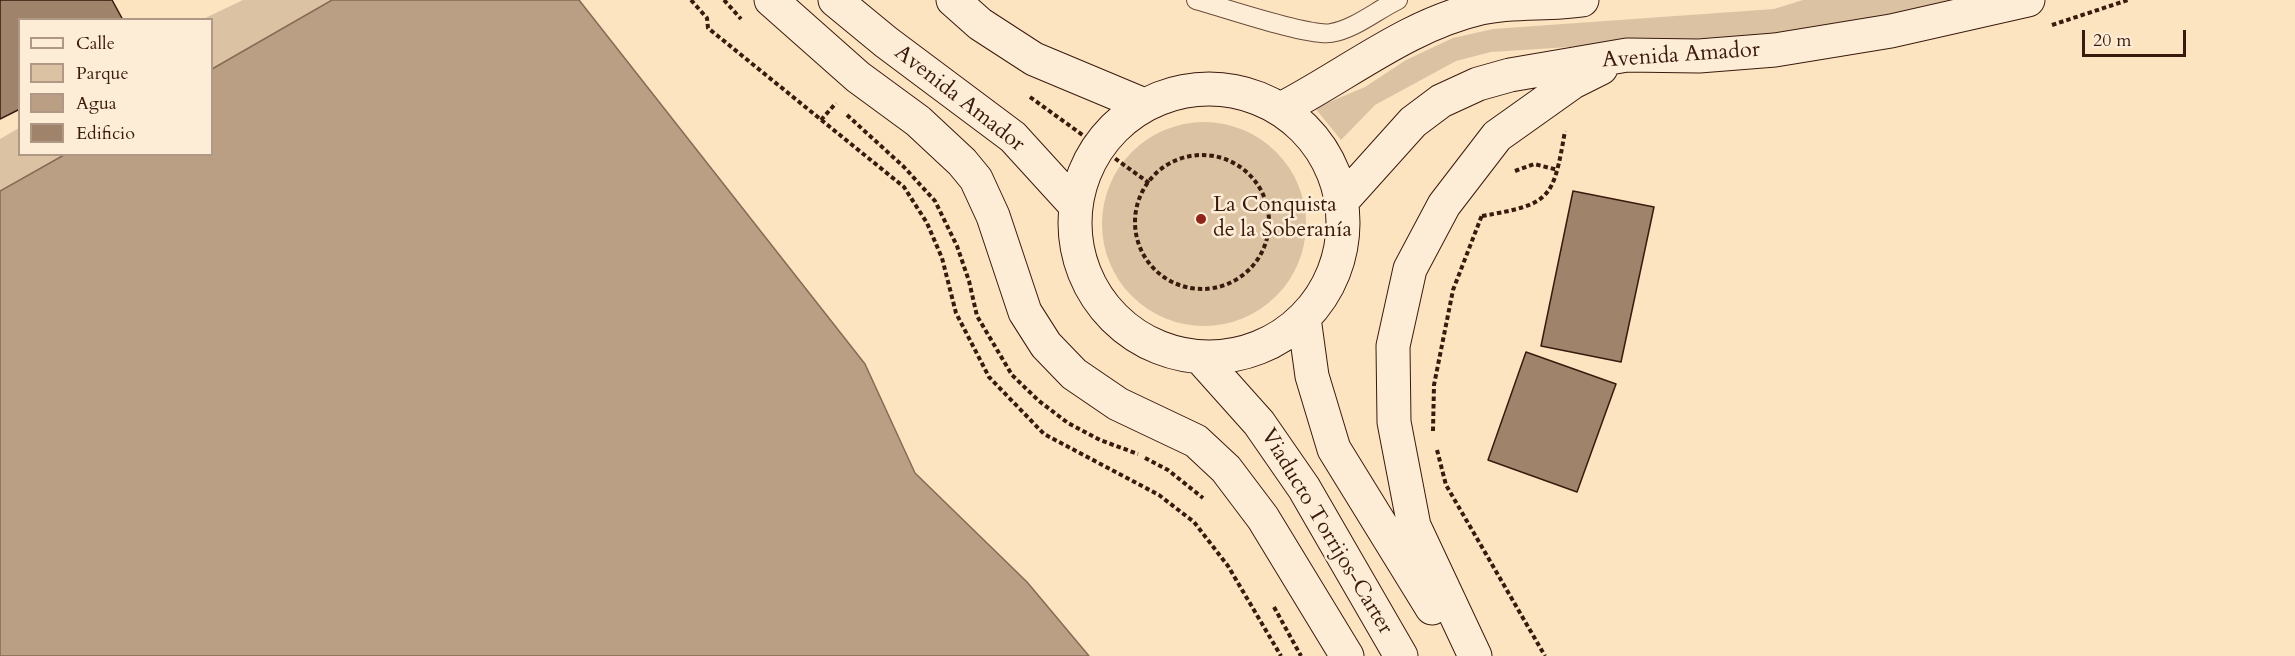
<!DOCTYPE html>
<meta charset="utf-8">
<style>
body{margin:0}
#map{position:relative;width:2295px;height:656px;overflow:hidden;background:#fce4c1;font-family:Cardo,serif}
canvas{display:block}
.legend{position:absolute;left:18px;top:18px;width:195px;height:138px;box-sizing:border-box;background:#fdedd7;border:2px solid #af9986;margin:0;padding:8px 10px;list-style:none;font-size:18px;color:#3a1a0d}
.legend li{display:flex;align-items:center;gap:12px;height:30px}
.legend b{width:30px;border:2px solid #af9986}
.scale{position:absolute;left:2082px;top:30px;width:104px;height:27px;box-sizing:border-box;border:3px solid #3a1a0d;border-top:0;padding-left:8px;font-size:18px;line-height:21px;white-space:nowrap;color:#3a1a0d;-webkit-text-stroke:4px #fdedd7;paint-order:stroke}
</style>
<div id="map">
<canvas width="2295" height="656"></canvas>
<ul class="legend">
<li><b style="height:8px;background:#fdedd7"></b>Calle</li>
<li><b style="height:16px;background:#dbc2a2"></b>Parque</li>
<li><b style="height:16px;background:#ba9f84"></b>Agua</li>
<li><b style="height:16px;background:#9f836b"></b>Edificio</li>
</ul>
<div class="scale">20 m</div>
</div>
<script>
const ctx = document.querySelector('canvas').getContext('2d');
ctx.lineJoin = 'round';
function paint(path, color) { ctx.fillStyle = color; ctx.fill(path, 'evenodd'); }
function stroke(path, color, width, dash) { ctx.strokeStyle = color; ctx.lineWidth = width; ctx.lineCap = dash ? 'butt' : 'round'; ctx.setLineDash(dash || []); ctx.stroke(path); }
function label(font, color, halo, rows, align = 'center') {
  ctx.font = font + ' Cardo,serif'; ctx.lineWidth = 5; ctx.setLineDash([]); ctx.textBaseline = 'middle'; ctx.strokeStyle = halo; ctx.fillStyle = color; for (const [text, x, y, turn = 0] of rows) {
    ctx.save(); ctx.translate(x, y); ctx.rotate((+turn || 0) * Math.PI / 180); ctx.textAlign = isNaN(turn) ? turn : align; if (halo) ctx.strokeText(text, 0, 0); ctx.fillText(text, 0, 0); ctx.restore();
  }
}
paint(new Path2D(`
 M243 0H332L212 69V20H201Z
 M1803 0H1966L1788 33 1491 52 1456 61 1375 105 1341 140 1315 108 1365 87 1406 60 1453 38 1493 29 1774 9Z
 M1102 224a102 102 0 1 1 204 0a102 102 0 1 1-204 0Z
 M19 128 20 154 64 155 0 191V139Z`), '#dbc2a2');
const water = new Path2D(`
 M332 0H579L865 364 915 473 1027 582 1089 656H0V191L64 155 212 154V69Z`);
paint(water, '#ba9f84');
stroke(water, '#876a54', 1.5);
const building = new Path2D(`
 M0 0H112L123 20H20V109L0 119Z
 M1573 191 1654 207 1621 362 1541 346Z
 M1526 352 1616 384 1577 492 1488 460Z`);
paint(building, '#9f836b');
stroke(building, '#3a1a0d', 1.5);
const lane = new Path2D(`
 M1196 0C1222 7 1309 37 1331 33 1355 29 1377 10 1398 0`);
const secondary = new Path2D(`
 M771 0 858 77 918 121 962 162 976 179 993 216 1025 312 1046 345 1074 374 1118 404 1196 441 1226 469 1263 518 1347 656
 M835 0 886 42 1013 137 1075 205
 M953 0 980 24 1034 59 1144 105
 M1075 223a134 134 0 1 1 268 0a134 134 0 1 1-268 0Z
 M1281 109C1347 75 1407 25 1481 8 1514 1 1549 5 1582 0
 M1342 201 1413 122 1441 101 1478 84 1510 75 1627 55 1699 56 1775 50 1891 31 2028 0
 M1304 318 1312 376 1334 449 1432 608
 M1200 357 1259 423 1304 488 1401 656
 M1475 656 1414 526 1394 422 1393 346 1410 269 1444 205 1497 136 1573 82 1601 68`);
stroke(lane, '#6a4c3a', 20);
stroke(secondary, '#3a1a0d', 35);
stroke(new Path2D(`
 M691 0 707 18 708 28 904 187 927 223 942 258 956 313 989 377 1044 434 1159 495 1194 522 1228 566 1281 656
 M724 0 741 19
 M2052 25 2128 0
 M1030 97 1149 183
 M847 115 904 167 935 201 957 246 969 281 977 316 1012 375 1039 401 1068 423 1100 440 1138 454
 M821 120 836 103
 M1135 222a67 67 0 1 1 134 0a67 67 0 1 1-134 0Z
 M1515 171 1534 164 1558 170
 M1482 216C1551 204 1553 200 1565 131
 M1433 431 1434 385 1453 290 1482 215
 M1437 450 1446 485 1545 656
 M1145 458 1168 470 1203 498
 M1274 607 1301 656`), '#3a1a0d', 4, [4.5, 3]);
stroke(lane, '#fdedd7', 18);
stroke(secondary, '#fdedd7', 33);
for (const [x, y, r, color] of [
 [1201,219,6,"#8f2418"]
]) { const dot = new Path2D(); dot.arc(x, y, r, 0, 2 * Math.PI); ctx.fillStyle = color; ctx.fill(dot); stroke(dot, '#fdedd7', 2); }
label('22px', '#3a1a0d', '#fdedd7', [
 ["Avenida Amador",1681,56,-4],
 ["Avenida Amador",959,99,38],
 ["Viaducto Torrijos-Carter",1326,532,59]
]);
label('22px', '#3a1a0d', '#fdedd7', [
 ["La Conquista",1213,206],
 ["de la Soberanía",1213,231]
], 'left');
</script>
